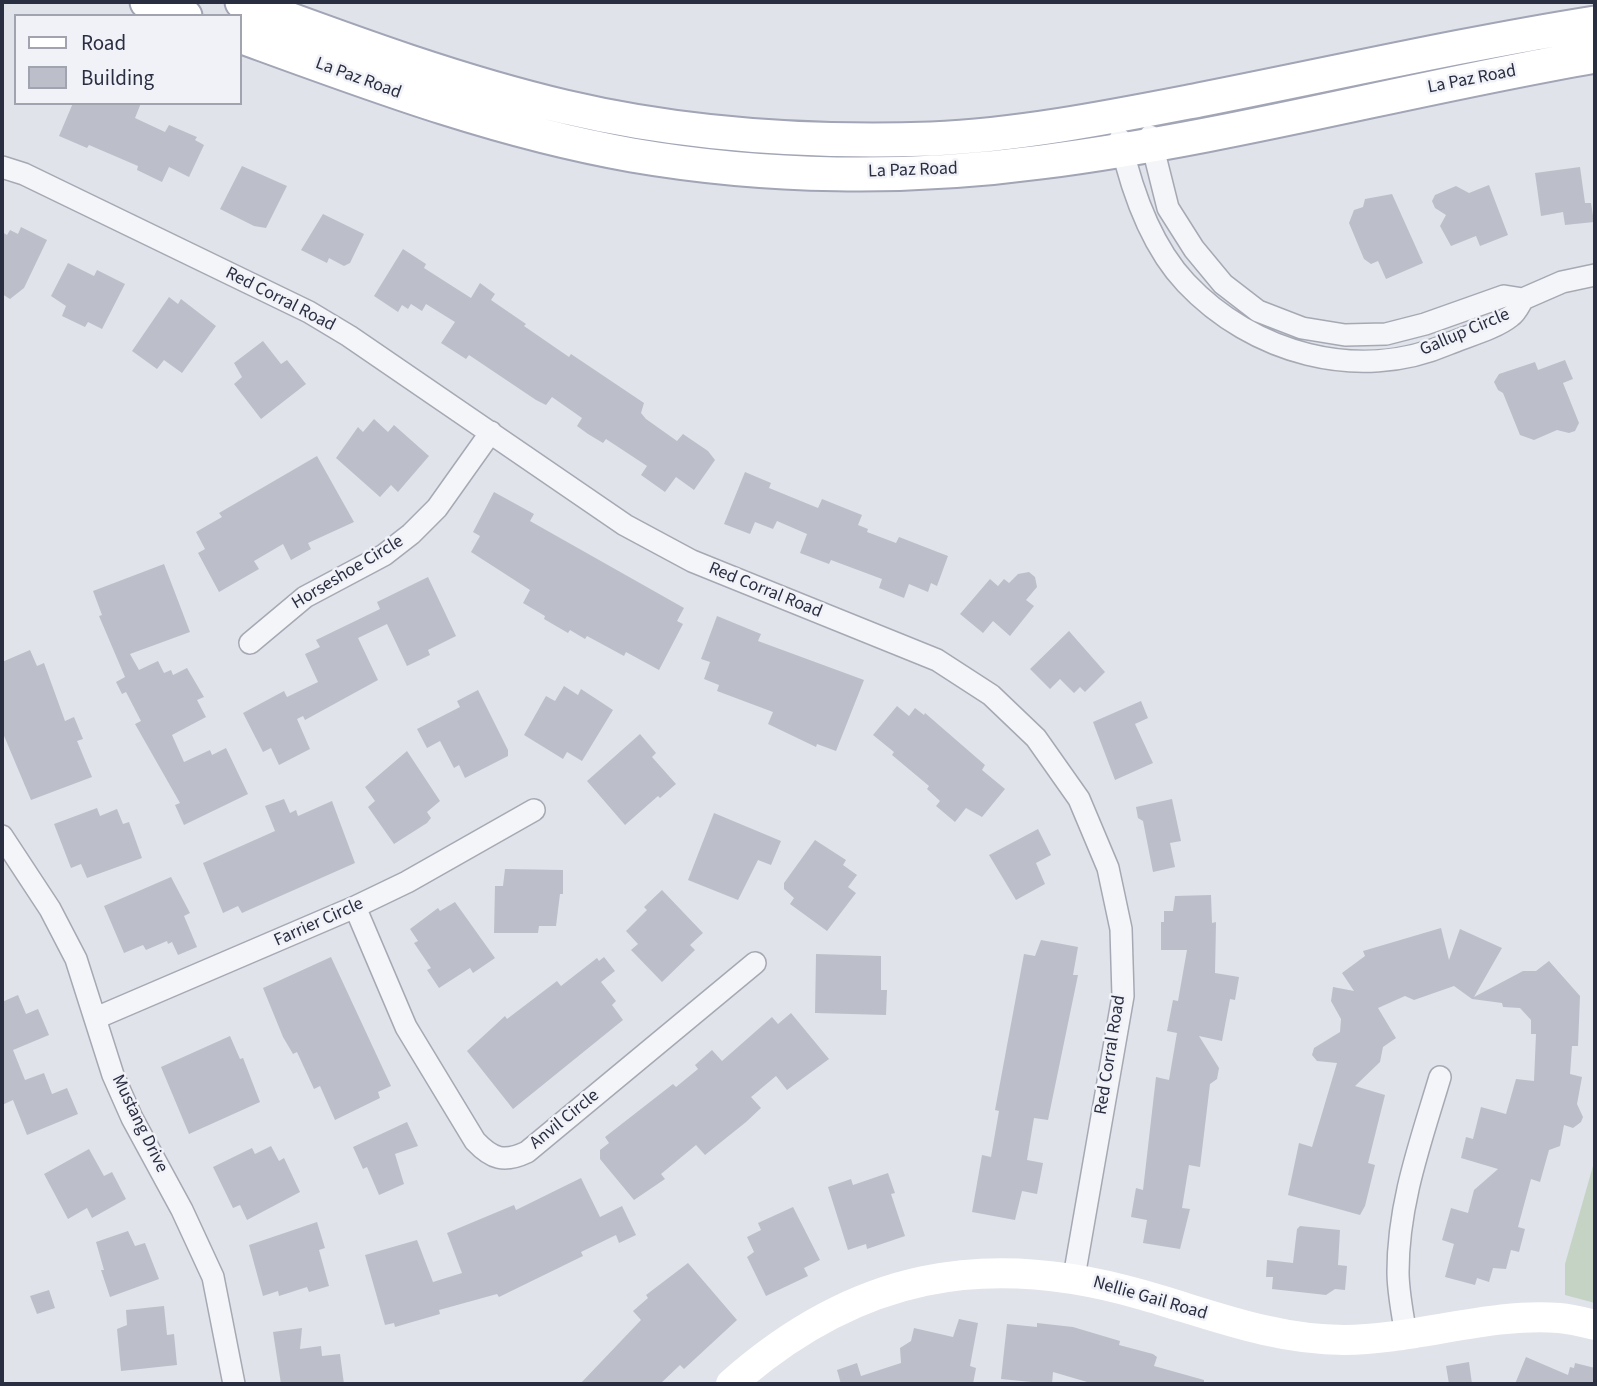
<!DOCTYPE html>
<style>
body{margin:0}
#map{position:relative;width:1597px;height:1386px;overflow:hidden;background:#e1e3ea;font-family:"Source Sans 3",sans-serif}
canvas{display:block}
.frame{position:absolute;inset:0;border:4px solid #2a2e41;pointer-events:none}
.legend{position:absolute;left:14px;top:14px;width:228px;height:91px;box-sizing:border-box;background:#f1f2f7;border:2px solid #a1a4ae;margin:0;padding:9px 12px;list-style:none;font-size:21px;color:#2a2e41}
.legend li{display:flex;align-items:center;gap:14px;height:35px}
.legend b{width:35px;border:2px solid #a1a4ae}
</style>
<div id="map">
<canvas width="1597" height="1386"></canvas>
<div class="frame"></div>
<ul class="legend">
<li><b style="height:9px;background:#fff"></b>Road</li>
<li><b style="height:19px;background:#bcbec9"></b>Building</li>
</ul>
</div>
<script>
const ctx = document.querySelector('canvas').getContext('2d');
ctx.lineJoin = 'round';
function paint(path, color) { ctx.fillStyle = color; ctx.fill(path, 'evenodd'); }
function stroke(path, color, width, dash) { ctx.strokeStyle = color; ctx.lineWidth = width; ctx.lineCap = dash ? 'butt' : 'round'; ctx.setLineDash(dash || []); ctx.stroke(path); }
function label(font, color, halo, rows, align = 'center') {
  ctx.font = font + ' "Source Sans 3",sans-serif'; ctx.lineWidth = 5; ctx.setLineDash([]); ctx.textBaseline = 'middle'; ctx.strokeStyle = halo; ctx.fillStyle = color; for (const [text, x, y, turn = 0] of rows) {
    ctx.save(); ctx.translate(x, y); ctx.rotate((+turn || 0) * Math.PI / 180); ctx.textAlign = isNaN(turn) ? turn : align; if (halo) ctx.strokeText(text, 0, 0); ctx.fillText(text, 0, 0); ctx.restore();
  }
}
paint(new Path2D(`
 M1595 1159V1303L1565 1295V1264Z`), '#c4d3c3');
paint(new Path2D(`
 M73 103H141L135 118 165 132 169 125 197 137 195 140 204 145 189 177 169 167 162 182 137 170 138 166 89 145 87 148 59 136Z
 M242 166 287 186 266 228 254 226 220 209Z
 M1580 167 1585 203H1591L1594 222 1565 225 1563 212 1541 216 1535 173Z
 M1489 185 1508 235 1480 246 1476 236 1451 246 1440 226 1446 215 1435 208 1432 201 1435 195 1456 186 1469 193Z
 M1392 194 1423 263 1386 279 1378 261 1371 264 1364 259 1349 223 1354 210 1363 207 1365 199Z
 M323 214 364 234 350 263 344 266 329 258 327 263 301 250Z
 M21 227 47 240 24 288 10 299 2 294V232L7 235 10 230 18 234Z
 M403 249 426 264 424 268 471 298 480 283 495 294 491 300 526 324 524 326 569 357 571 354 644 403 641 413 646 419 677 441 683 434 708 451 715 460 694 490 676 477 665 492 641 475 647 466 606 439 603 443 588 434 577 426 582 418 552 397 546 405 536 400 469 355 466 359 441 343 455 322 426 304 422 311 411 304 408 309 402 305 398 312 374 296Z
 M68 263 94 276 97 270 125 284 102 329 88 322 85 327 62 316 66 306 51 296Z
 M169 297 178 304 181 299 216 326 182 373 164 360 157 369 132 351Z
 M263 341 281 364 287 360 306 384 261 419 234 384 242 377 234 363Z
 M1565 360 1573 379 1563 383 1579 423 1575 431 1569 433 1557 430 1534 440 1520 435 1503 393 1498 390 1494 382 1499 374 1535 362 1538 370Z
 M374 419 388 432 394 425 429 456 398 492 391 485 380 497 336 458 358 427 363 432Z
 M317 456 354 522 308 543 311 549 291 560 283 544 254 561 259 569 219 592 198 553 205 549 196 532 222 517 219 513Z
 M745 472 771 483 769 488 818 508 822 499 862 515 858 525 868 529 867 532 896 543 899 537 948 556 937 586 931 583 928 592 909 584 904 598 879 588 882 579 831 560 829 564 800 553 807 534 777 521 773 529 755 522 750 534 724 524Z
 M494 492 534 514 530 521 684 608 677 621 683 624 659 670 626 652 624 656 587 636 585 639 570 630 568 633 544 619 545 616 523 603 530 590 471 552 480 536 473 532Z
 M164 564 190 632 130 654 139 670 158 661 164 673 171 670 173 675 187 668 204 697 197 700 206 717 172 735 184 762 210 750 212 755 226 748 248 794 184 825 175 805 180 803 135 724 141 721 126 692 122 694 116 682 125 677 99 616 102 615 93 591Z
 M1029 572 1035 577 1037 587 1026 600 1034 606 1010 636 993 621 983 633 960 614 990 579 998 586 1004 579 1009 583 1018 574Z
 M428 577 456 636 428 650 430 655 407 666 387 624 358 638 378 680 305 720 303 716 297 719 310 749 279 765 271 748 263 752 243 713 284 691 287 697 318 682 305 654 320 647 316 640 380 609 377 602Z
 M717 616 761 634 758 641 864 680 836 751 817 744 816 747 768 724 773 712 717 691 719 685 704 679 710 662 701 659Z
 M1069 631 1105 672 1085 692 1080 687 1074 693 1060 679 1050 689 1030 669Z
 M30 650 37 666 44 663 65 721 74 717 83 739 77 741 92 777 31 800 2 731V662Z
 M564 686 578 695 581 689 613 710 582 761 567 752 563 759 524 735 546 696 555 701Z
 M478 690 508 750V756L465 778 459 765 454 768 440 741 427 748 417 729 460 707 457 701Z
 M1141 701 1148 718 1135 724 1153 763 1115 780 1093 722Z
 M897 706 909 716 915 708 924 715 925 713 985 765 982 770 1005 789 982 817 966 808 955 822 936 806 940 801 927 789 929 786 892 755 894 752 873 735Z
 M640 734 656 753 652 757 676 784 660 798 658 796 625 825 587 781Z
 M407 751 440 801 427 812 431 818 427 823 394 844 368 807 375 801 365 787Z
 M284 799 290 813 296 810 298 816 332 801 355 863 242 913 238 906 223 913 203 863 275 831 265 806Z
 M1172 799 1181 841 1170 843 1175 867 1153 872 1143 821 1138 818 1136 807Z
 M97 808 100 816 117 809 123 824 129 822 142 858 87 878 81 864 71 868 54 824Z
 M714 813 781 841 771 865 758 860 738 900 688 880Z
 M1038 829 1051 855 1036 863 1045 884 1016 900 989 855Z
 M815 840 846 860 843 865 857 875 848 887 856 893 827 931 790 904 794 898 784 889V883Z
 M505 869 563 870V894H560L556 926H539L538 933H494L495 886H503Z
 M171 877 190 913 184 916 197 947 178 955 172 942 168 944 167 941 146 950 143 945 124 953 104 906Z
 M662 890 703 933 690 945 695 950 662 982 631 950 638 944 626 931 647 910 644 907Z
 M1211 895 1212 923 1216 922 1215 973 1239 977 1235 1000 1230 999 1222 1041 1199 1036 1219 1068 1217 1079 1210 1084 1200 1167 1189 1165 1182 1208 1190 1209 1180 1249 1143 1243 1147 1220 1131 1217 1136 1188 1143 1190 1156 1077 1169 1080 1177 1033 1167 1031 1173 1000 1178 1001 1187 950H1161V922H1164V911H1173L1175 896Z
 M455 902 495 958 473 973 470 968 439 988 427 970 431 968 414 943 418 941 410 929 438 908 440 911Z
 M1441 928 1449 960 1460 929 1502 948 1474 997 1523 971H1536L1549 961 1580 996 1578 1046H1572L1570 1074 1582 1077 1577 1104 1583 1117 1581 1122 1573 1128 1564 1125 1560 1146 1549 1150 1540 1182 1531 1179 1518 1227 1525 1229 1519 1252 1511 1250 1506 1269 1493 1268 1489 1282 1477 1278 1475 1285 1445 1277 1454 1244 1442 1240 1451 1208 1468 1213 1474 1190 1498 1169 1461 1158 1466 1137 1473 1139 1481 1107 1506 1114 1516 1079 1534 1081 1536 1034H1531V1020L1520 1008 1503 1007 1502 1003 1472 999 1454 986 1414 1000 1405 996 1378 1008 1396 1038 1383 1047 1380 1062 1355 1086 1385 1095 1368 1163 1375 1165 1365 1206 1360 1215 1288 1195 1299 1143 1312 1147 1337 1063 1317 1061 1312 1055 1314 1048 1340 1032 1341 1019 1331 1001 1333 987 1354 991 1342 973 1365 956 1363 951Z
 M1041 940 1078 947 1073 975H1078L1048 1120 1034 1118 1027 1160 1043 1163 1037 1194 1022 1191 1015 1220 972 1212 982 1155 991 1157 999 1111 995 1110 1024 954 1035 956Z
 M816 954 881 956V990H887L886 1015 815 1013Z
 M331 957 391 1086 378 1092 380 1098 335 1120 320 1086 314 1089 297 1052 293 1054 283 1037 263 988Z
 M604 957 615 971 601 982 616 1001 612 1005 623 1020 513 1109 467 1051 505 1016 507 1019 557 981 561 986 597 958 599 961Z
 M18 995 26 1014 38 1009 49 1035 13 1050 25 1080 44 1073 52 1094 67 1088 78 1114 27 1135 13 1100 2 1105V1002Z
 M791 1013 829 1059 787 1090 776 1076 751 1097 761 1108 746 1122 705 1155 696 1145 661 1174 665 1179 634 1200 600 1159V1150L609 1143 605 1137 673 1084 676 1087 698 1069 695 1065 712 1050 722 1061 772 1017 778 1024Z
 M230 1036 240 1059 243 1058 260 1102 189 1134 161 1067Z
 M407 1122 418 1146 395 1154 404 1184 379 1195 367 1167 363 1169 353 1147Z
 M271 1146 279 1161 284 1158 300 1192 247 1220 240 1205 233 1208 213 1167 252 1148 255 1154Z
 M89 1149 104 1176 112 1172 126 1199 92 1218 87 1208 68 1219 44 1174Z
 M888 1173 895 1193 891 1194 905 1236 867 1249 866 1244 848 1250 828 1187 851 1179 853 1185Z
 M581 1178 600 1217 622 1206 636 1235 619 1243 616 1235 581 1252 583 1256 499 1297 497 1294 439 1310 440 1314 395 1327 394 1323 385 1325 365 1255 417 1240 433 1282 462 1273 447 1233 514 1205 516 1210Z
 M793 1207 820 1260 804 1268 808 1276 766 1296 747 1257 754 1252 747 1237 761 1230 758 1223Z
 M317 1222 325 1248 319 1250 329 1286 309 1292 307 1287 279 1296 278 1291 263 1296 249 1245Z
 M1300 1226 1340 1230 1338 1265 1347 1266 1345 1290 1335 1289 1326 1295 1272 1289 1273 1277H1266L1267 1260 1293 1263 1297 1229Z
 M128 1231 135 1246 145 1243 159 1279 110 1297 101 1270H104L96 1242Z
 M688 1263 737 1320 684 1369 680 1365 660 1384H580L641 1320 633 1311 648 1298 646 1295Z
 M49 1290 55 1308 37 1314 30 1296Z
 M164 1306 167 1335 174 1334 177 1365 121 1371 117 1329 127 1325 126 1310Z
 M959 1319 978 1323 970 1366 976 1368 973 1384H841L837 1370 857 1363 861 1376 901 1363 900 1348 911 1341 914 1328 953 1337Z
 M1037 1323 1073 1327 1120 1341 1119 1345 1153 1354 1157 1357 1154 1366 1204 1380V1384H1094L1053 1372 1052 1384 1001 1379 1007 1324 1037 1327Z
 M302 1328 300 1349 321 1346 322 1356 340 1354 344 1384H281L273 1332Z
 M1526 1357 1568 1375 1570 1367 1574 1368 1575 1363 1595 1368V1384H1515Z
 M1469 1362 1472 1384H1449L1446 1366Z`), '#bcbec9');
const street = new Path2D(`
 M1150 136 1168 208 1194 249 1223 284 1258 311 1302 328 1345 335 1386 334 1425 324 1504 296 1523 299 1562 282 1595 275
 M1120 139C1131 188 1151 246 1186 283 1252 353 1358 383 1448 344 1467 336 1495 329 1511 316 1516 313 1520 304 1523 299
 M2 167 24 174 309 312 349 336 625 525 692 561 937 660 991 695 1036 738 1079 799 1108 868 1121 929 1123 996 1074 1277
 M250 643 305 597 384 555 411 534 437 508 491 432
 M2 836 50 909 76 959 113 1075 132 1118 182 1210 213 1277 234 1384
 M355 907 406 1027 475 1141C492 1159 504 1163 527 1152L755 963
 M96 1018 355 907 407 882 534 810
 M1406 1336C1403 1315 1398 1293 1398 1272 1398 1203 1421 1141 1440 1077`);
const primary = new Path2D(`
 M147 2 185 16
 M242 2C348 41 455 81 565 107 684 135 810 143 931 139 1021 135 1111 117 1199 100 1331 74 1463 44 1595 23
 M240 36C369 83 496 131 632 155 766 178 907 180 1041 162 1228 138 1410 88 1595 56`);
stroke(street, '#a6a9b4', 24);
stroke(primary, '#a1a5b5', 37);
stroke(street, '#f4f5f8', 21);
stroke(new Path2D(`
 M731 1384C855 1274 985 1249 1143 1295 1210 1314 1273 1340 1344 1340 1413 1340 1493 1312 1559 1318 1571 1319 1583 1322 1595 1325`), '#fff', 30);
stroke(primary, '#fff', 33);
label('18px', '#2a2e41', '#f1f2f7', [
 ["La Paz Road",358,79,20],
 ["La Paz Road",1472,80,-11],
 ["La Paz Road",913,171,-2],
 ["Red Corral Road",280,300,27],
 ["Gallup Circle",1465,333,-23],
 ["Horseshoe Circle",348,573,-31],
 ["Red Corral Road",765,591,22],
 ["Farrier Circle",319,923,-24],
 ["Red Corral Road",1111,1055,-81],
 ["Anvil Circle",565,1120,-39],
 ["Mustang Drive",139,1124,64],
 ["Nellie Gail Road",1150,1299,16]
]);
</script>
